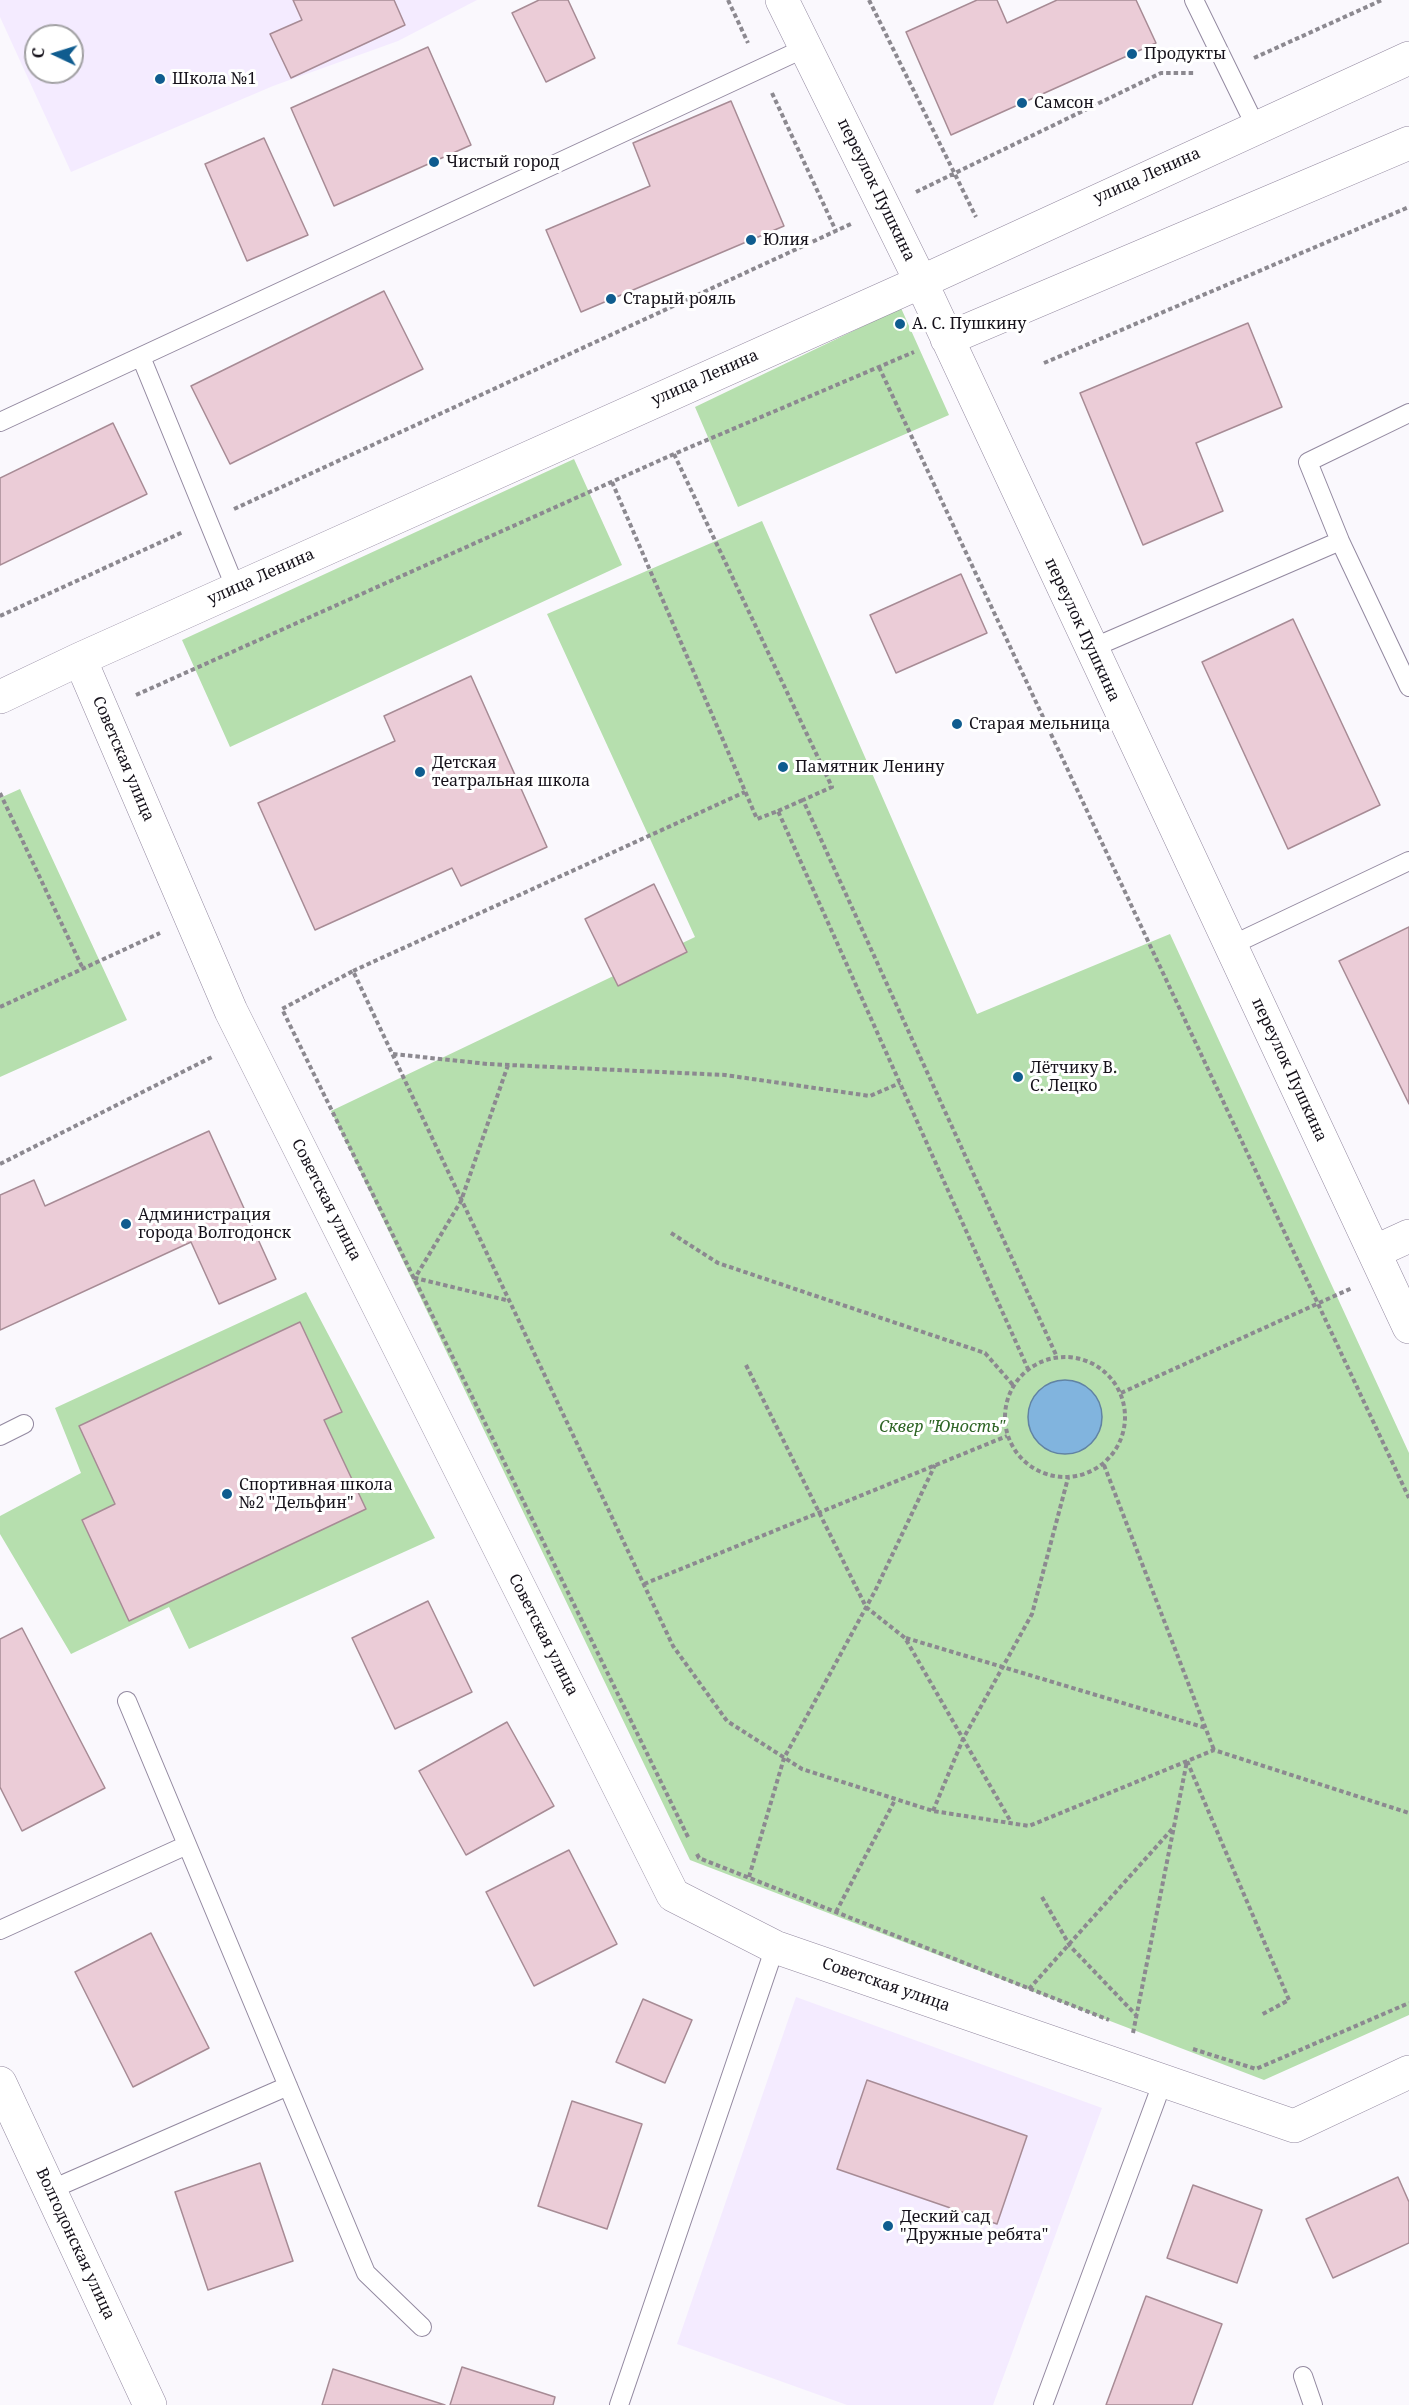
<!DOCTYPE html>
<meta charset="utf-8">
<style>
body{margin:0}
#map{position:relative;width:1409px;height:2405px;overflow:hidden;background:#faf8fd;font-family:"Noto Serif",serif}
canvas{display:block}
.north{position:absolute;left:24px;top:24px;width:60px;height:60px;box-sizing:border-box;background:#fff;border:2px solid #a1a0a3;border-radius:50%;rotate:274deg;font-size:16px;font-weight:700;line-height:24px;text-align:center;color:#15111a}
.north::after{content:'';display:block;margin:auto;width:21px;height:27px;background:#0f5c8f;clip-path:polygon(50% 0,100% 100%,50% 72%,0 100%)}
</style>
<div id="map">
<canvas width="1409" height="2405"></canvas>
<div class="north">С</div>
</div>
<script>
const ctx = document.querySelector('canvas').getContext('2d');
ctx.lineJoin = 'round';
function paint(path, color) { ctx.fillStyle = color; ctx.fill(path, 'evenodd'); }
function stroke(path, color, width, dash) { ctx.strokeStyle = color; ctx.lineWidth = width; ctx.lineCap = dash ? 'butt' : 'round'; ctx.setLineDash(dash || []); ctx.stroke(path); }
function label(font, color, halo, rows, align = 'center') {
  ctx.font = font + ' "Noto Serif",serif'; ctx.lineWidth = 6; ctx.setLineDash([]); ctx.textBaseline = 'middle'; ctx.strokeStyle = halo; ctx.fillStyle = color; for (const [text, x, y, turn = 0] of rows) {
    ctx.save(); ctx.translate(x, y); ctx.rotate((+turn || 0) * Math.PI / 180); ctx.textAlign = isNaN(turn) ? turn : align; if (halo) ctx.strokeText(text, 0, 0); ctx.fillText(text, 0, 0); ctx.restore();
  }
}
paint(new Path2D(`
 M0 0H477L398 41 273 86 71 172 0 17ZM36 36H72V72H36Z
 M796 1997 1102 2108 993 2405H847L677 2344Z`), '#f4ebff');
paint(new Path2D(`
 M901 308 949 415 738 507 695 407Z
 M574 459 622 565 230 747 182 640Z
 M762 521 977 1014 1170 934 1409 1453V2015L1264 2080 690 1860 331 1111 695 937 547 614Z
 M20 789 127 1020 0 1077V798Z
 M306 1292 435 1538 189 1649 169 1607 71 1654 0 1534V1516L81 1473 55 1408Z`), '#b6dfae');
const water = new Path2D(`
 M1028 1417a37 37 0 1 1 74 0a37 37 0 1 1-74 0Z`);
paint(water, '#81b4de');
stroke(water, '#6183a3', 1.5);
const building = new Path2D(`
 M293 0H394L405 25 291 78 270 34 302 20Z
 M539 0H568L595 58 546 82 512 13Z
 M977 0H997L1007 23 1057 0H1136L1156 43 951 135 906 32Z
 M428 47 471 145 334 206 291 108Z
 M731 101 784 226 581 312 546 230 650 186 633 143Z
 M264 138 308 235 247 261 205 164Z
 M384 291 423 369 230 464 191 386Z
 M1248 323 1282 407 1196 443 1223 511 1143 545 1080 393Z
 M113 423 147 494 0 565V478Z
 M961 574 987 633 896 673 870 615Z
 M1293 619 1380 805 1288 849 1202 662Z
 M471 676 547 847 461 886 452 868 315 930 258 803 395 741 384 716Z
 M654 884 687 952 618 986 585 919Z
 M1409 927V1104L1339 961Z
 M209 1131 276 1279 219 1304 191 1242 0 1330V1195L34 1180 45 1206Z
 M300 1322 342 1412 324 1420 366 1509 129 1621 82 1520 115 1504 79 1426Z
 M428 1601 472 1692 395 1729 352 1638Z
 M22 1628 105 1788 22 1831 0 1787V1639Z
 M507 1722 554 1806 466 1855 419 1771Z
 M569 1850 617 1944 534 1986 486 1892Z
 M151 1933 209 2048 133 2087 75 1972Z
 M643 1999 692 2020 665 2083 616 2062Z
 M867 2080 1027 2136 997 2224 837 2169Z
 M572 2101 642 2124 607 2229 538 2206Z
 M260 2163 293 2261 208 2290 175 2192Z
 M1398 2177 1409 2202V2243L1333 2278 1306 2219Z
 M1193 2185 1262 2210 1237 2283 1167 2258Z
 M1146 2296 1222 2324 1192 2405H1106Z
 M462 2367 555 2397 553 2405H450Z
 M333 2369 445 2405H322Z`);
paint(building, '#ebccd7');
stroke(building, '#a78b95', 1.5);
const service = new Path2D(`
 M1194 0 1256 127
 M141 357 236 589
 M1409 413 1308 462 1340 541 1409 687
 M0 422 805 48
 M1090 649 1340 541
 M1230 946 1409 861
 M0 1436 24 1424
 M127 1701 366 2273 422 2327
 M0 1930 187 1845
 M50 2190 288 2086
 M1303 2376 1313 2405
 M619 2405 775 1947
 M1043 2405 1163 2081`);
const minor = new Path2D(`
 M782 0 921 282 1409 1327
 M947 339 1409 143
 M80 659 231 1011 673 1895 775 1947 1294 2126 1409 2072
 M0 697 80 659 921 282 1409 58
 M1374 1252 1409 1236
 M0 2083 150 2405`);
stroke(service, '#9389a0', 20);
stroke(minor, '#9389a0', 34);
stroke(new Path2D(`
 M728 0 748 43
 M869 0 976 217
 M1254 58 1382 0
 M772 93 836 231
 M916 192 1161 73H1196
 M1044 363 1409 207
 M879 367 1409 1498
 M674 454 832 787 803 800 1057 1357
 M612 482 757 819 778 811 1028 1369
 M234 509 853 223
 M0 616 183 532
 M136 695 674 454 914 352
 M0 793 83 969
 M778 811 803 800
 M353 971 745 792
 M0 1007 160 933
 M393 1054 488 1064 725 1075 870 1096 900 1083
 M508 1065 461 1201 415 1278 510 1301
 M0 1164 212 1057
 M671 1233 718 1263 985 1353 1013 1385
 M1005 1417a60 60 0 1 1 120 0a60 60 0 1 1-120 0Z
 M746 1365 866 1607 905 1638 1011 1822
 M1121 1393 1352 1288
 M1104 1465 1214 1750
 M644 1584 1007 1436
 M906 1638 1206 1728
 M933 1811 963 1739 1032 1614 1068 1478
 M688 1837 282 1009 353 971 673 1646 727 1721 802 1769 933 1811 1029 1826 1214 1750 1409 1813
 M697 1854 699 1858 1109 2020
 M749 1877 784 1758 875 1591 935 1465
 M1042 1897 1070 1946 1136 2015
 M836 1912 895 1800
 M1029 1989 1173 1828
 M1133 2033 1187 1761 1289 2000 1261 2015
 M1193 2049 1256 2069 1409 2003`), '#8c8990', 4, [4.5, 3]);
stroke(service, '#fff', 18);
stroke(minor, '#fff', 33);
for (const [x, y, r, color] of [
 [1132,54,6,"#0f5c8f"],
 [160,79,6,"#0f5c8f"],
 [1022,103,6,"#0f5c8f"],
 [434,162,6,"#0f5c8f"],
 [751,240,6,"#0f5c8f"],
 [611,299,6,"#0f5c8f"],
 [900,324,6,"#0f5c8f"],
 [957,724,6,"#0f5c8f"],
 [783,767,6,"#0f5c8f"],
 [420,772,6,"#0f5c8f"],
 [1018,1077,6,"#0f5c8f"],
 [126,1224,6,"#0f5c8f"],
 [227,1494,6,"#0f5c8f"],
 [888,2226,6,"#0f5c8f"]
]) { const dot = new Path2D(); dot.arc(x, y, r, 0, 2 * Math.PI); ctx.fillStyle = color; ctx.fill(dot); stroke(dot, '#fff', 2); }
label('16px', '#15111a', '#fff', [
 ["Продукты",1144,54],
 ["Школа №1",172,79],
 ["Самсон",1034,103],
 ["Чистый город",446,162],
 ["Юлия",763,240],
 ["Старый рояль",623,299],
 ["А. С. Пушкину",912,324],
 ["Старая мельница",969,724],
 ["Детская",432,763],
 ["театральная школа",432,781],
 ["Памятник Ленину",795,767],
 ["Лётчику В.",1030,1068],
 ["С. Лецко",1030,1086],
 ["Администрация",138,1215],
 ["города Волгодонск",138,1233],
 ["Спортивная школа",239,1485],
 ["№2 \"Дельфин\"",239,1503],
 ["Деский сад",900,2217],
 ["\"Дружные ребята\"",900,2235]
], 'left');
label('16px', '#15111a', '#fff', [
 ["улица Ленина",1147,176,-24],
 ["переулок Пушкина",876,190,64],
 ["улица Ленина",705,378,-24],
 ["улица Ленина",261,577,-24],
 ["переулок Пушкина",1082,630,65],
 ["Советская улица",123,759,67],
 ["переулок Пушкина",1289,1070,65],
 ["Советская улица",326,1200,63],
 ["Советская улица",543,1635,63],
 ["Советская улица",886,1985,19],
 ["Волгодонская улица",75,2244,65]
]);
label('italic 16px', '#2f6526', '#fff', [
 ["Сквер \"Юность\"",942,1427]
]);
</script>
